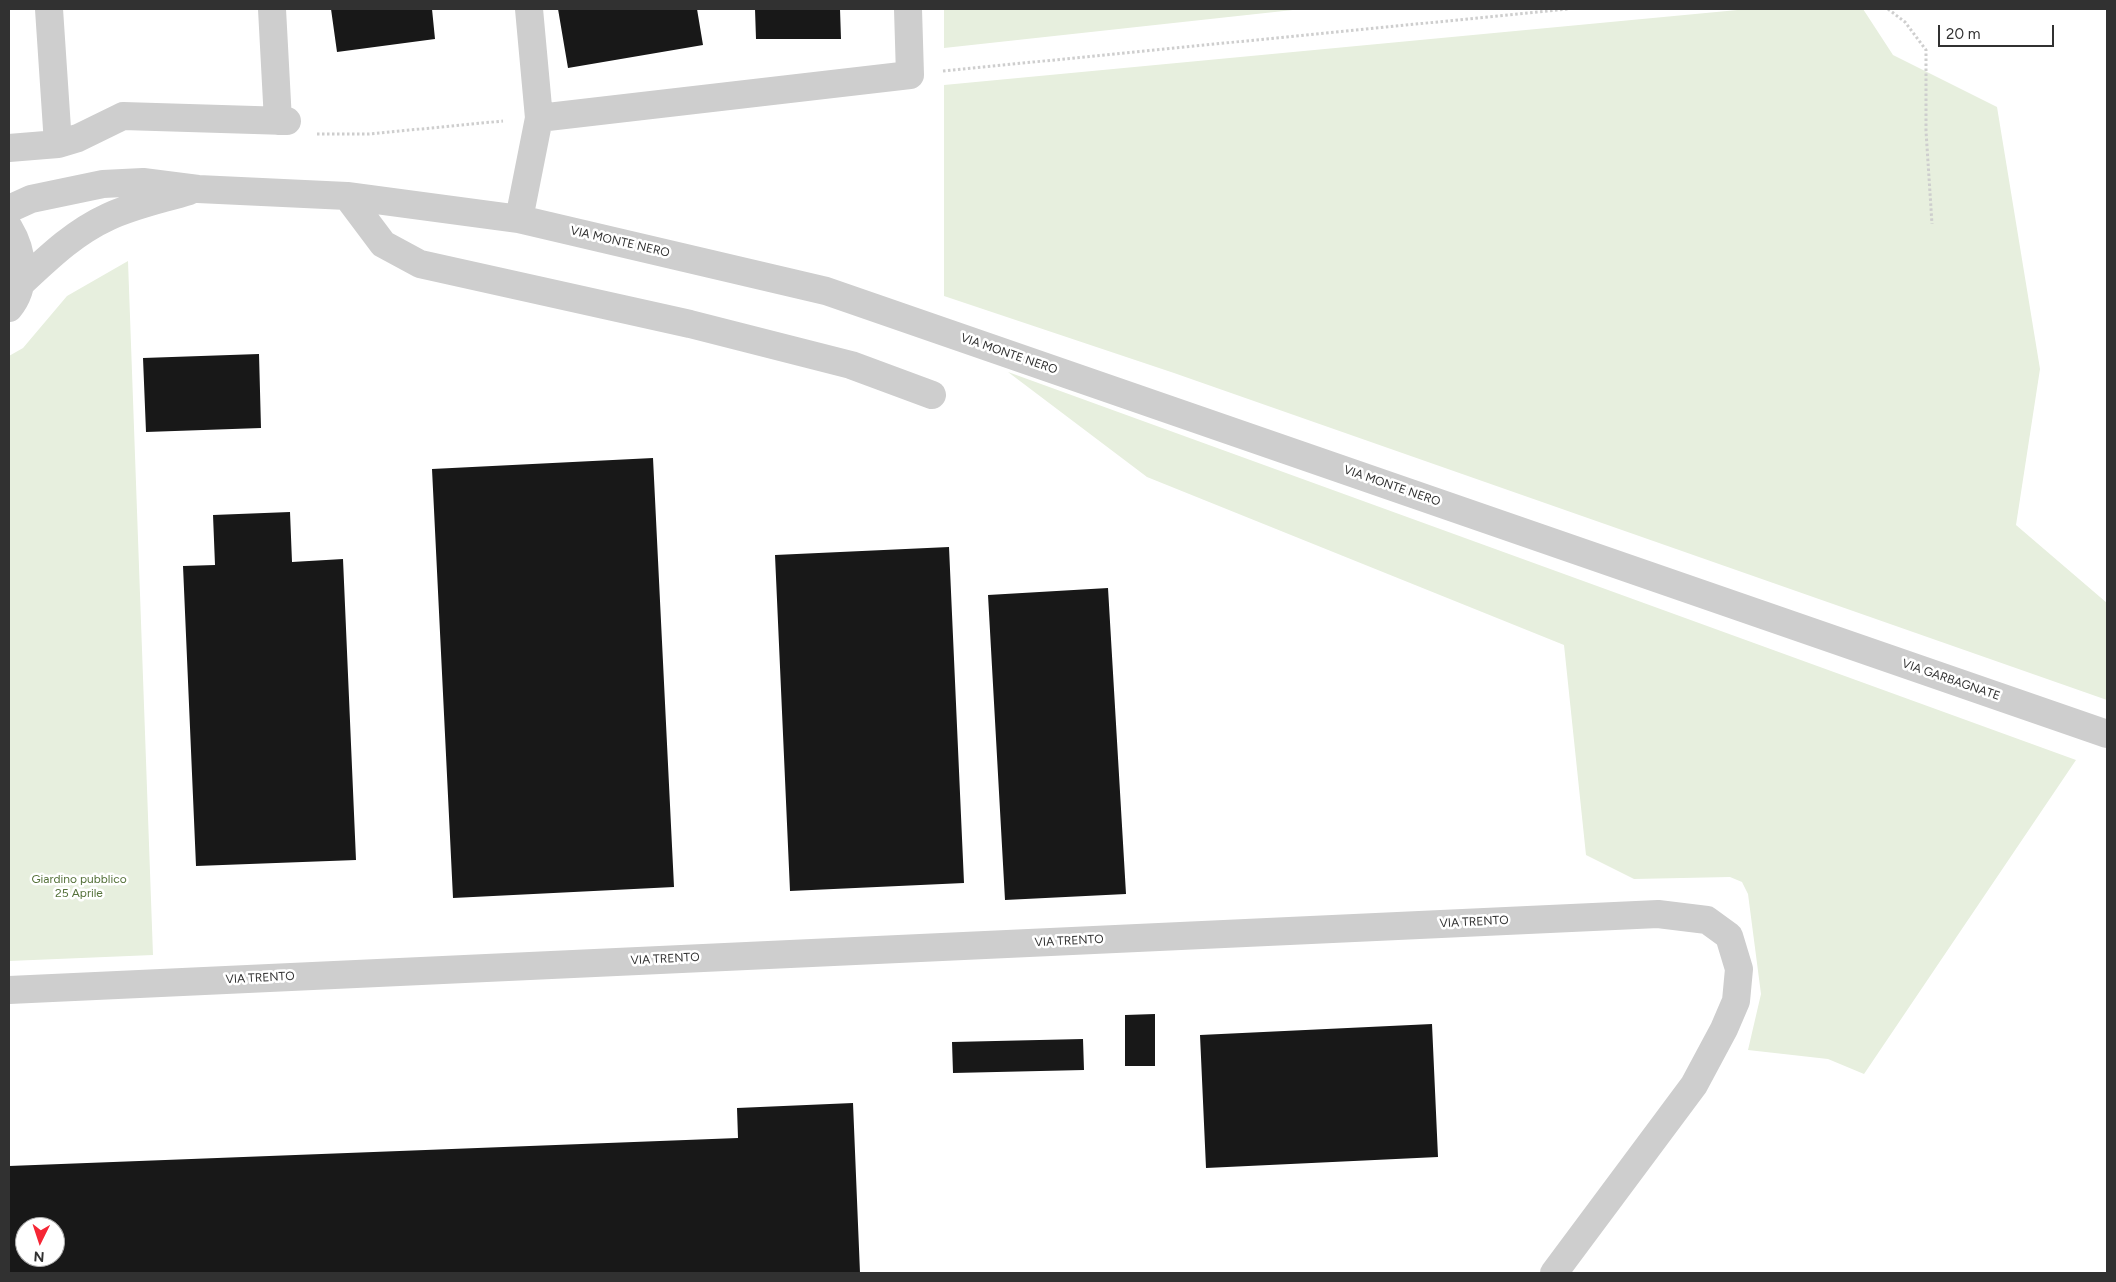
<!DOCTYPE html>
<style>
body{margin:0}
#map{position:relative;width:2116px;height:1282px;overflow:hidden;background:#fff;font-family:Figtree,sans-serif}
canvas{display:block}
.frame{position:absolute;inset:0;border:10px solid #313131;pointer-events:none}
.north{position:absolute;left:15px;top:1217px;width:50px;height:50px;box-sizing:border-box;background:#fff;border:1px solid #adadad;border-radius:50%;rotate:184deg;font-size:14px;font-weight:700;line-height:20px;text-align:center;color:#313131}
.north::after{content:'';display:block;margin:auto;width:18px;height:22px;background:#f52635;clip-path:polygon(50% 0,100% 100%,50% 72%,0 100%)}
.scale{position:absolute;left:1938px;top:25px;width:116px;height:22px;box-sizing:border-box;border:2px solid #313131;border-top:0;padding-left:6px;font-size:15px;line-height:18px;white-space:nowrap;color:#313131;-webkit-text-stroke:4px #fff;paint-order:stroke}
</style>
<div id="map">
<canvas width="2116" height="1282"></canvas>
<div class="frame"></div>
<div class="north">N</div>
<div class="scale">20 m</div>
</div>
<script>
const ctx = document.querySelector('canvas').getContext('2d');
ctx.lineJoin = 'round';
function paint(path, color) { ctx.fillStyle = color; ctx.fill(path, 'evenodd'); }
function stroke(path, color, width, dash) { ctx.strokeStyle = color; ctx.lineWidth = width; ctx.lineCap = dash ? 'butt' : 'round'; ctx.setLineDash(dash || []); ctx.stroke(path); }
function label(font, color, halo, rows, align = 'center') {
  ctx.font = font + ' Figtree,sans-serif'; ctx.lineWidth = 5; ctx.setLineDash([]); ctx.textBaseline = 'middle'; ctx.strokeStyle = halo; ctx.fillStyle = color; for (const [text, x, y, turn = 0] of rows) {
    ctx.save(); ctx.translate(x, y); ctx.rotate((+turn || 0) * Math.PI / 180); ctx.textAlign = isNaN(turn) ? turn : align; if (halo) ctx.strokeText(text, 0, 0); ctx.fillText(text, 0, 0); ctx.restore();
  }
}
paint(new Path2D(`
 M944 9H1302L944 48Z
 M1748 9H1863L1893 55 1997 107 2040 369 2016 525 2107 603V700L1174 373 944 296V85Z
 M128 261 153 955 9 961V356L23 348 67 296Z
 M1008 372 2076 760 1864 1074 1828 1059 1748 1050 1761 994 1748 894 1742 882 1730 877 1634 879 1586 855 1564 645 1147 477Z`), '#e7efde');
paint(new Path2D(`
 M331 9H432L435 39 337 52Z
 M558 9H697L703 45 568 68Z
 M755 9H840L841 39H756Z
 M259 354 261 428 146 432 143 358Z
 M653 458 674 887 453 898 432 469Z
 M290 512 292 562 343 559 356 860 196 866 183 566 215 565 213 515Z
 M949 547 964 883 790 891 775 555Z
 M1108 588 1126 894 1005 900 988 595Z
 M1155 1014V1066H1125V1015Z
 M1432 1024 1438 1157 1206 1168 1200 1035Z
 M1083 1039 1084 1070 953 1073 952 1042Z
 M853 1103 860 1273H9V1166L738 1138 737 1108ZM25 1227H55V1257H25Z`), '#181818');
stroke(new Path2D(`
 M1888 9 1905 22 1926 50V131L1932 224
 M943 71 1568 9
 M317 134H369L503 121`), '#cecece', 3, [2.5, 2.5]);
stroke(new Path2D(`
 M49 9 58 144
 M272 9 278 121
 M539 118 910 75 908 9
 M9 148 58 144 78 138 123 116 287 121
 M347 196 383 244 420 264 690 324 851 365 932 395
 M9 209 31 199 103 184 143 182 198 189 347 196 519 219 826 291 2107 734
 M519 219 539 118 529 9
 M9 228C23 251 28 285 9 308
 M19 285C47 259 73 233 108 217 133 205 163 199 189 191
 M9 990 1658 914 1707 920 1729 936 1739 969 1736 1001 1724 1029 1694 1085 1554 1273`), '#cecece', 28);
label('12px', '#313131', '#fff', [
 ["VIA MONTE NERO",620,242,13],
 ["VIA MONTE NERO",1009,354,19],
 ["VIA MONTE NERO",1392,486,19],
 ["VIA GARBAGNATE",1951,680,19],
 ["VIA TRENTO",1474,922,-3],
 ["VIA TRENTO",1069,941,-3],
 ["VIA TRENTO",665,959,-3],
 ["VIA TRENTO",260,978,-3]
]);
label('12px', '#547139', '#fff', [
 ["Giardino pubblico",79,879],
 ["25 Aprile",79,893]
]);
</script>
